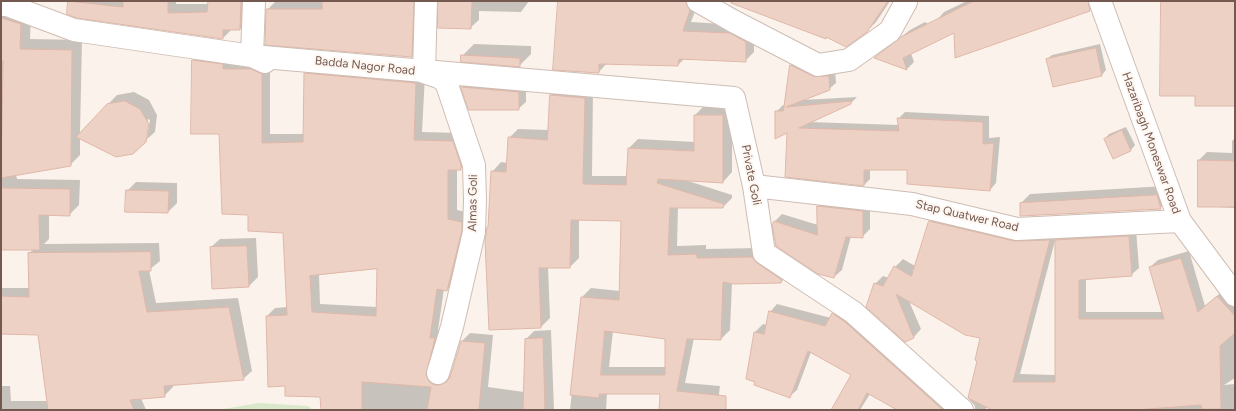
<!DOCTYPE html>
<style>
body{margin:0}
#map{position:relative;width:1236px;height:411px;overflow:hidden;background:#fbf3eb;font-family:Figtree,sans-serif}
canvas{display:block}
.frame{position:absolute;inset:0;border:2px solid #745950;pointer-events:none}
</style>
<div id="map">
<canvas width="1236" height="411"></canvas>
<div class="frame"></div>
</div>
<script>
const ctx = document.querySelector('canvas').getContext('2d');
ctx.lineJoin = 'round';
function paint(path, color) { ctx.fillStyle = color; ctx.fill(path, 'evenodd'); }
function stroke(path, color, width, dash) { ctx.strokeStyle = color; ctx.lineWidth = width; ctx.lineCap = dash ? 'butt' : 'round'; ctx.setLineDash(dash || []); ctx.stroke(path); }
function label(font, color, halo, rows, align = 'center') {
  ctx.font = font + ' Figtree,sans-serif'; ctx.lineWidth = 4; ctx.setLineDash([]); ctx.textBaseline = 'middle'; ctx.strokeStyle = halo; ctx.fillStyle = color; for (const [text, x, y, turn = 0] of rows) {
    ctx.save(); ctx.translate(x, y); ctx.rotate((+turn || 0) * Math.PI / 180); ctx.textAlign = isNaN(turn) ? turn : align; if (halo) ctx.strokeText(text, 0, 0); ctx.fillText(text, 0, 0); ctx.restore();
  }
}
paint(new Path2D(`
 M259 403 308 406 313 410H217Z`), '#d9e8ca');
paint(new Path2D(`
 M69 1H176V4H209V1H250L249 20 240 29H232L223 38 68 13Z
 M276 1H421L420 48 412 56 267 10Z
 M438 1H529L521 12 479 11V20L470 28Z
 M559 1H699L691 22 739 25 754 33V52L745 61 685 58 678 65 607 63 599 72Z
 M761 1H890L876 22 867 31 826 38Z
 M967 1H1091L1092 4 1083 12 955 32 911 53 914 62 907 69 876 57 910 30 925 22 941 32 936 21 944 12Z
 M1 3 31 14 30 39 82 40 80 133 117 95 134 92 149 100 157 115 155 132 147 139 150 120 148 119 145 141 80 138V155L70 165 16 175 17 179 80 180 79 205 69 215H49V239L44 244 159 243 160 261 149 270 156 303 238 298 252 371 243 379 173 385V387L164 396 141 398 146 410H1V386H10L11 401H48L38 334 1 333V288H30L29 253 34 249H1Z
 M474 44 531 46V54L519 66 462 56Z
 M1100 44 1106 70 1102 75 1047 59 1052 55Z
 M202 52 270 65V134H304L305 73 313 65 425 75 422 132 461 133 469 161 460 169H457V210L470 213 456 281 447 290 444 289 438 330H443V377L451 376 462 341 470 333 493 335 488 387 524 392 526 339 534 331 551 330 554 410H322L321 396 286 385 267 316 275 308 288 307 284 232 250 214 193 60ZM378 268 377 307 320 304 319 274Z
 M797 59 835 70 836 83 829 89 802 100 857 97 851 103 809 122 899 125 898 119 905 112 989 116V138L1000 137 996 183 990 190 908 169H870V179L864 185 788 132 776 112 783 105H785L791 65Z
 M469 80 526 85V102L518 109H469L462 87Z
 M561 86 593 89 592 176H628L629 148 638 139 695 142V115L704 106H732V172L723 182 685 180 732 195V198L723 207H678L677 246 706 245V249L761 248 790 273 781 282 732 283 730 330 721 339 694 338 685 383 720 386 717 410H660L661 393H607L606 410H570L582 297 591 288 620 291 622 220 579 219V258L570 267H548L550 318 541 327 486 241 490 225 492 172 501 162 508 163 509 138 518 129 549 130 551 95ZM613 331 666 338V367H609Z
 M1126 127 1135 145 1131 150 1114 157 1105 139 1109 134Z
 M1235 138V208L1199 206V160L1207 152 1232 153V141Z
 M136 182 177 183V203L168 212 126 211 127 191Z
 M1166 186 1169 200 1160 208 1021 203 1030 194Z
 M826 199 870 204V229L862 237 851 236 842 270 834 277 775 221 782 214 818 225V206Z
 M938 214 1057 233 1020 374 1056 375V240L1064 232 1136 229 1139 268 1131 275 1086 278V312H1163L1150 267 1158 260 1189 251 1205 306 1225 289 1235 300V378L1224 385 1235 384V410H994L987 407 985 410H975V406L968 398 978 360 981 338 909 301 921 329 914 337 905 340 875 284 883 276 889 278 895 267 903 259 915 266 930 222Z
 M256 238 258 277 249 286 211 247 220 239Z
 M777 304 831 318 841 306 959 410H899L870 394 860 410H833L852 375 811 352 797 390 789 397 747 378 755 332 763 324 767 325 770 312Z`), '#0003');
const building = new Path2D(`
 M68 1 123 7V1H168V13L207 12 208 1H241L240 30H223V39L77 18 67 14Z
 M322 1H414L412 57 265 45 266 9H322Z
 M438 1H472L471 29 438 28Z
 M558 1H686L690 10 683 31 730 33 746 42V62L679 59 678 66 599 64V73L553 70Z
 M732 1H888L867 32 846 47 826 37V39L731 3Z
 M974 1H1088L1090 11 955 58 954 33 903 58 907 70 874 58 901 37Z
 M1161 1H1235V106H1195V96H1160Z
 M1 18 21 24 20 49 72 50 71 166 1 178 3 61H1Z
 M1096 48 1102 76 1053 87 1046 59Z
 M461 55 520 58V67L461 62Z
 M192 60 223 64V69H251L262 74V143L303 142 304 73 416 83 414 140 453 141 461 165V170H448V219L462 222V230L447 291 437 289 430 338H435L426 375 429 381 434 385H440L446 382 450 377 461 341 485 343 479 410H427L431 387 362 382V410H321L320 397 285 396V386L268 387 266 316 287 315 283 233 248 231V215L222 214 219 134H191ZM377 269 376 316 312 312 310 276Z
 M790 65 813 76H829L830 90 786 107 851 101V104L799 128 899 131 897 118 983 122V144L994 143 990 191 907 184V170H864V186L785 177 787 133 775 139V111H783Z
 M461 87 519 92V110H469Z
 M550 95 585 98 583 184 626 185 628 148 694 151V115H723V183L658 179 657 183 724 204 723 208H670L668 255 697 254V258L752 257 757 263 782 280 781 283 734 284 723 282 721 340 687 339 677 391 726 396V410H659L660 394H599V398L570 395 581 297 619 300 621 221 571 220 570 268H539L541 328 489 330 485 241 487 227H488L491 171 506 172 508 137 547 140ZM605 331 665 339V375H601Z
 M125 101 140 109 149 124 146 142 133 154 116 157 76 137 107 104Z
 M1122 130 1131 151 1113 159 1104 139Z
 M1198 160 1235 161V207H1198Z
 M1 188 70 189V216L39 215 40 250H1Z
 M126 190 169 191 168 213 125 212Z
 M1157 195 1161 209 1020 216V203Z
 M817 206 863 211V238L846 237 834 278 818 274 776 246 772 225 774 221 817 235Z
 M929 221 1014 241 1050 240 1013 382H1055V240L1129 236 1132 276 1079 280V319H1164L1149 267 1181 258 1198 312 1217 296 1235 316V333L1220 346 1221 409H1202L1201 405 1135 410H992L968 398 977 361 975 360 980 338 965 335 896 294 914 338 905 342 866 307 874 283 883 286 894 266 911 276Z
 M247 246 249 287 212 289 210 247Z
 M151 252V271H139L147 312 229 307 244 380 164 386 165 397 130 400 134 410H48L38 335 1 334V296L29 297 28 253Z
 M769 311 825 326 832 313 845 322 943 410H897L867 393 858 410H831L851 375 808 351 790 398 754 385 755 382 746 379 754 332 764 334Z
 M543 338 545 410H523L525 339Z`);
paint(building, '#eed1c5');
stroke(building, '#dfb7a7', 1);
const minor = new Path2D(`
 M254 1 252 56 265 62
 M426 1 424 72 439 77 446 82 474 165 475 200 474 232 452 327 438 373
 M698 1 733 21 818 65 849 60 890 31 906 2
 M1100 1 1180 221 1235 295
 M1 5H7L74 30 252 56 734 98 754 186 764 253 853 312 962 410
 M754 186 912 204 1017 229 1180 221`);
stroke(minor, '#cebdb4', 24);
stroke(minor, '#fff', 22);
label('12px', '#745950', '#fef7f1', [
 ["Badda Nagor Road",365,66,6],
 ["Hazaribagh Moneswar Road",1151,143,70],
 ["Private Goli",751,175,79],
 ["Almas Goli",473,203,-89],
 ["Stap Quatwer Road",967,216,13]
]);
</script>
